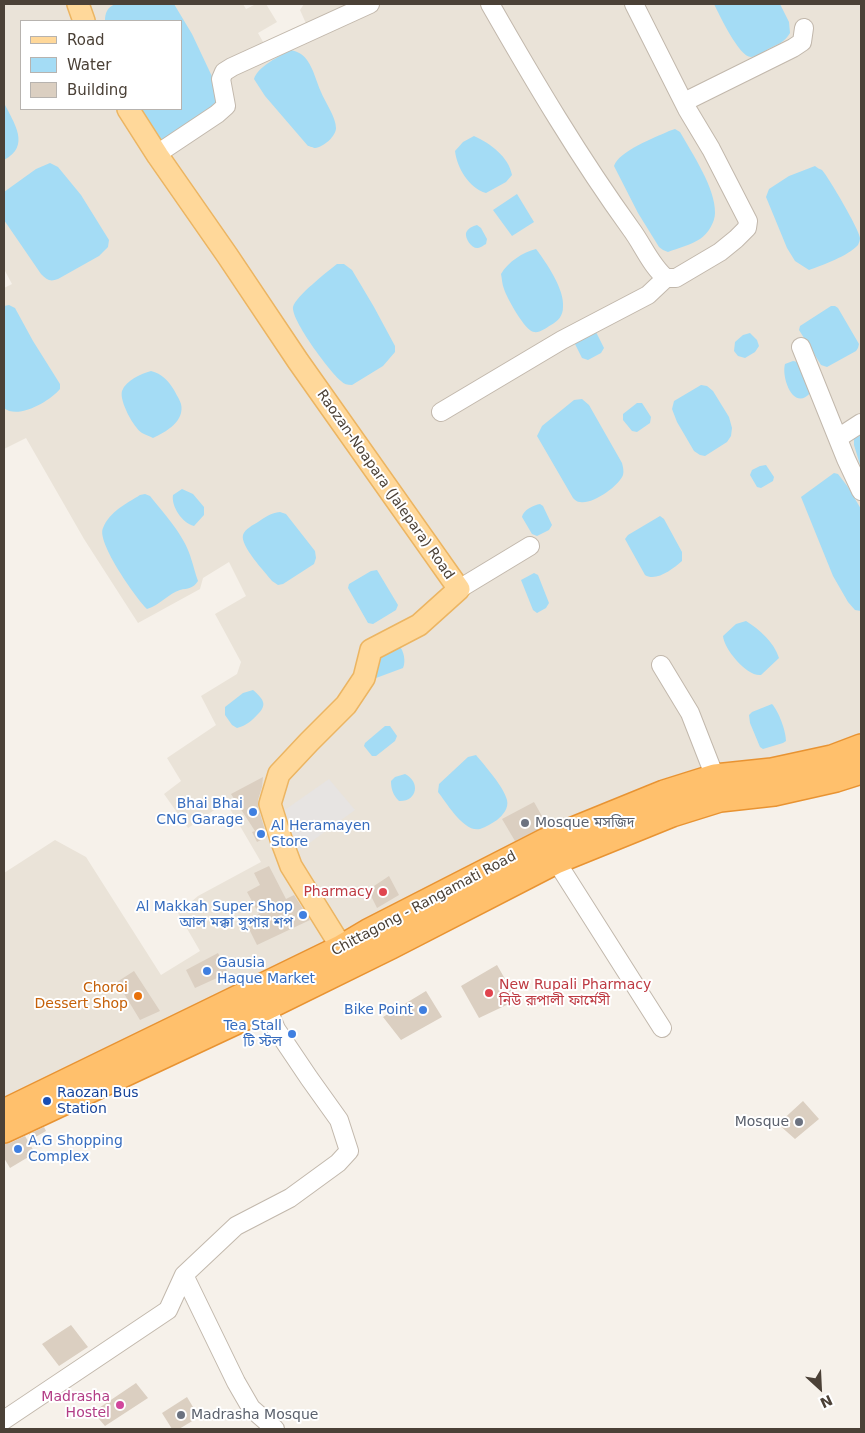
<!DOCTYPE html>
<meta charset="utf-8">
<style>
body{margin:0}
#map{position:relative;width:865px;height:1433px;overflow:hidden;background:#f6f1ea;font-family:"DejaVu Sans",sans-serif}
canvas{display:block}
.frame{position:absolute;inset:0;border:5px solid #4b4137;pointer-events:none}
.legend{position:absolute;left:20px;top:20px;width:162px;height:90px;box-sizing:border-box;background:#fff;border:1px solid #b7b3af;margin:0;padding:6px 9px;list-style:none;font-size:15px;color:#4b4137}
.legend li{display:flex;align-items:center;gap:10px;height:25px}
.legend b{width:25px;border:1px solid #b7b3af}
.north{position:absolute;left:795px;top:1363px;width:50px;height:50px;-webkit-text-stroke:4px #fff;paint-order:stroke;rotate:155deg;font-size:14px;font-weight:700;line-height:20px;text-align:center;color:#4b4137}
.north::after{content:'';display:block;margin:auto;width:18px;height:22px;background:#4b4137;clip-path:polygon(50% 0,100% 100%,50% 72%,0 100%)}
</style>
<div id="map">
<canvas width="865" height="1433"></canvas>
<div class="frame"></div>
<ul class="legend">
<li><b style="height:6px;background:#ffd89a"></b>Road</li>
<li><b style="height:14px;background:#a4dcf5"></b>Water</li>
<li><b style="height:14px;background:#dbcfc1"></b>Building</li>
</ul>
<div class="north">N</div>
</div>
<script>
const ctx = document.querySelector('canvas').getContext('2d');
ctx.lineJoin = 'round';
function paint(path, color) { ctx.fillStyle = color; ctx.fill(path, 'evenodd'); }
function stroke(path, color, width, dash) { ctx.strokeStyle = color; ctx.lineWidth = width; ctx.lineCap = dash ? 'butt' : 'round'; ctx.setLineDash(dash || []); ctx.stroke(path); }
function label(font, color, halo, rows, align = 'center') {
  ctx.font = font + ' "DejaVu Sans","Noto Sans Bengali",sans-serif'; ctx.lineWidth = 4; ctx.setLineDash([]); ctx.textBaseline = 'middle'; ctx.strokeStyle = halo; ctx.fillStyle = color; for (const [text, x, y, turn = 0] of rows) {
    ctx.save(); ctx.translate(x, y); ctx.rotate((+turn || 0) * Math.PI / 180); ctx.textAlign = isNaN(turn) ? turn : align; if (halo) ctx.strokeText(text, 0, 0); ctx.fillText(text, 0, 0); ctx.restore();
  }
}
paint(new Path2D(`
 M4 4H243L246 9 256 4H266L277 22 258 33 266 47 308 28 300 10 304 4H861V745L821 754 724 762 656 781 587 814 283 973 144 1030 4 1100V873L55 840 86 857 161 975 200 951 178 913 198 896 261 862 226 802 188 828 164 794 181 781 167 758 216 725 201 696 237 674 241 662 215 614 246 596 229 562 203 578 200 589 138 623 84 539 26 438 4 449V288L12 284 4 269ZM21 21H181V109H21Z`), '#eae3d8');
paint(new Path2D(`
 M329 779 355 810 293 855 279 814Z`), '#e7e4e2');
paint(new Path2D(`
 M116 4H174L192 34 217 87 218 102 215 108 168 138 162 140 157 136 140 109H181V21H105C105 13 107 7 116 4Z
 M714 4H780L789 22 790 33C785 42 777 45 768 49 764 52 756 57 751 57 739 57 719 14 714 4Z
 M291 50C298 52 303 54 307 60 314 70 316 81 321 92 325 102 336 117 336 128 336 136 324 147 315 148 314 148 309 146 308 146L265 96 254 79C258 66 280 56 291 50Z
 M4 103C14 123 31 146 4 160Z
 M675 129 680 132C692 153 716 189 715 213 715 222 708 234 700 239 691 245 678 248 668 252L663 250 659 247 638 213 614 166C619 151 654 138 669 131Z
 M474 136C490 143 509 157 512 175L506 182 486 193C469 188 457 168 455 151L463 142Z
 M50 163 58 167 81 195 109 240 108 247 99 256 58 279C50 282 47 280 41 274L4 220V192L36 169Z
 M815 166C817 168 820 169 822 170 829 178 859 229 860 238 860 240 859 243 858 245 848 256 823 265 809 270L795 261 787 248 766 197 769 189 789 176Z
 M517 194 534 222 512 236 493 210Z
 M477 225 481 228 487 239 486 244C484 245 480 248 478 248 472 249 465 239 466 233 468 228 473 226 477 225Z
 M536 249C546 262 565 290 563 307 563 316 558 321 551 325 546 328 540 333 534 332 525 331 507 298 504 289 502 284 502 279 501 274 508 262 523 252 536 249Z
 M337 264H344L352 270 374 307 395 346V352L383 366 352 385C347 385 344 384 341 381 330 372 291 320 293 307 295 297 328 271 337 264Z
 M9 305 15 308 33 341 60 384V389C50 401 18 420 4 408V306Z
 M831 306H835L838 308 859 344 858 348 856 351 827 367 821 365 799 330 800 326Z
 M591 330 596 332 604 348 601 353 588 360 582 358 574 342Z
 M750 333 757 340 759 346 755 352 745 358 738 356 734 351 735 342 743 335Z
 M793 361 798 362 811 392C794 413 781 378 785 364Z
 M151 371C162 374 168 380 174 390 176 394 180 400 181 404 185 421 166 432 153 438 150 436 145 435 142 433 134 428 119 401 122 391 126 380 141 374 151 371Z
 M701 385 707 386 713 391 729 417 732 428 731 436 727 442 705 456 700 455 694 451 677 422 672 409 674 401Z
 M582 399 589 405 622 463C623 467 624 471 623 475 619 486 592 505 580 502 577 502 575 500 573 498L537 436 542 426 574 400Z
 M637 403H642L651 417 650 423 637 432 632 431 623 420V414Z
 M861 430V468L854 445V437Z
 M766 465 774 477 773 481 761 488 757 487 750 475 752 470 760 466Z
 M834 473 838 474 848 487 861 509V611L855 610 848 602 833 576 801 497Z
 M182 489 193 494 204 507V515L194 526C182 523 171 506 173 495Z
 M145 494 150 496C161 510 174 524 183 540 191 553 193 567 198 581 193 589 188 588 180 590 168 594 160 605 147 609 136 598 96 542 103 528 110 511 126 504 140 495Z
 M540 504 543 506 552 525 549 530 537 536 532 534 522 517C523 510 534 505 540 504Z
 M280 512 286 514 315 551 316 558 314 564 283 584 278 585 272 581C265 572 240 546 243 535 245 529 253 525 258 522 265 517 271 513 280 512Z
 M660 516 664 519 682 552V561C673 569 656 582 645 575L625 539 628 535Z
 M377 570 398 605 396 610 373 624 368 623 348 588 349 584 371 571Z
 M534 573 538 575 549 603 546 608 537 613 533 610 521 580Z
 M746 621C760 630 774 642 779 658L761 675C747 677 724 649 723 636L736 624Z
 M399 646C404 650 406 662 403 668L376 678 373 676 377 660 387 651Z
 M253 690C268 703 266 707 252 720 247 724 244 726 237 728L232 725 225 715V707L243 693Z
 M772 704C779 712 786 731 786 741L783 743 763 749 760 747 750 723 749 715 752 712Z
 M385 726H390L397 736 395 741 376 756H372L364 746 365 743Z
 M476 755C485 766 504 787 507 800 509 808 503 815 497 820 492 823 486 827 480 829 464 833 446 802 438 792L439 784 468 757Z
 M405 774C421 782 417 802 399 801 393 795 391 789 391 781L395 777Z`), '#a4dcf5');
paint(new Path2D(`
 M263 777 262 787 258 800V807L267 837 257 842 252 832 255 831 231 794Z
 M534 802 547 825 515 841 502 819Z
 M269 866 286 899 294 895 310 920 257 945 245 921 259 914 247 892 260 885 254 873Z
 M389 876 399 895 377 908 368 890Z
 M218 953 228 973 195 988 186 970Z
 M497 965 517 1000 479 1018 461 986Z
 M134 971 160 1011 140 1020 117 982Z
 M426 991 442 1017 401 1040 383 1017Z
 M803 1101 819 1119 795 1139 778 1124Z
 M44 1127 46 1131 32 1139 29 1134Z
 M25 1136 35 1153 10 1168 4 1158V1144L10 1143Z
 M71 1325 88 1347 59 1366 42 1344Z
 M136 1383 148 1398 105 1426 93 1412Z
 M187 1397 199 1417 179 1429H172L162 1413Z`), '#dbcfc1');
const minor = new Path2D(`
 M490 4C534 81 579 157 631 229 643 245 651 266 666 278H676L720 252 736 239 747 228 748 221 711 149 687 109 634 4
 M684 102 793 48 802 42 804 28
 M157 154 217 114 226 106 221 79 224 72 232 67 370 4
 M801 347 846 459 861 491
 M441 412 562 340 648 295 666 278
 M838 438 861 423
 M459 589 530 546
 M661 665 690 713 715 777
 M556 861 662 1028
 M184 1275 236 1382 251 1408 275 1429
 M4 1420 168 1310 184 1275 236 1226 290 1198 338 1163 349 1151 339 1120 309 1078 276 1029 267 1007`);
const major = new Path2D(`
 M78 4 84 21
 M128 109 158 156 227 255 298 361 459 589 419 625 371 650 364 678 346 705 309 742 279 774 270 804 281 839 291 866 350 961`);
const highway = new Path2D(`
 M4 1112 341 948 368 932 546 841 664 793 715 777 772 771 832 758 861 747
 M4 1130 267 1007 391 946 556 861 672 814 720 799 774 793 836 779 861 771`);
stroke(minor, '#c2b8ac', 20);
stroke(major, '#ecb562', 24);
stroke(highway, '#e89332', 28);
stroke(minor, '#fff', 18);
stroke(major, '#ffd89a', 21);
stroke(highway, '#ffc06c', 25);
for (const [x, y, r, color] of [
 [253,812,5,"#3f7fe0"],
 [525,823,5,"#6b7280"],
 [261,834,5,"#3f7fe0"],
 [383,892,5,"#e0444e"],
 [303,915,5,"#3f7fe0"],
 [207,971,5,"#3f7fe0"],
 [489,993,5,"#e0444e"],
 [138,996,5,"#e8710a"],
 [423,1010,5,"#3f7fe0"],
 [292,1034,5,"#3f7fe0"],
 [47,1101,5,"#1a4fb4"],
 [799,1122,5,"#6b7280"],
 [18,1149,5,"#3f7fe0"],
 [120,1405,5,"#d1479c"],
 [181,1415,5,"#6b7280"]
]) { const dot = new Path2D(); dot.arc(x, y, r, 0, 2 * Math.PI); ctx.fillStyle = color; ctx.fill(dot); stroke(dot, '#fff', 2); }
label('14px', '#4b4137', '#fff', [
 ["Raozan-Noapara (Jalepara) Road",385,485,55],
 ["Chittagong - Rangamati Road",424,904,-28]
]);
label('14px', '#366cbe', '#fff', [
 ["Bhai Bhai",243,804],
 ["CNG Garage",243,820],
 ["Al Heramayen",271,826,"left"],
 ["Store",271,842,"left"],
 ["Al Makkah Super Shop",293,907],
 ["আল মক্কা সুপার শপ",293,923],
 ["Gausia",217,963,"left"],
 ["Haque Market",217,979,"left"],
 ["Bike Point",413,1010],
 ["Tea Stall",282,1026],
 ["টি স্টল",282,1042],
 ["A.G Shopping",28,1141,"left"],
 ["Complex",28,1157,"left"]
], 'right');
label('14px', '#5b616d', '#fff', [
 ["Mosque মসজিদ",535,823],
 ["Mosque",789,1122,"right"],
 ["Madrasha Mosque",191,1415]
], 'left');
label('14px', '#be3a42', '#fff', [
 ["Pharmacy",373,892],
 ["New Rupali Pharmacy",499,985,"left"],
 ["নিউ রূপালী ফার্মেসী",499,1001,"left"]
], 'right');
label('14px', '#c56008', '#fff', [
 ["Choroi",128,988],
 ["Dessert Shop",128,1004]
], 'right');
label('14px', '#164399', '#fff', [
 ["Raozan Bus",57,1093],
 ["Station",57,1109]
], 'left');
label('14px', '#b23c85', '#fff', [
 ["Madrasha",110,1397],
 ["Hostel",110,1413]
], 'right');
</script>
